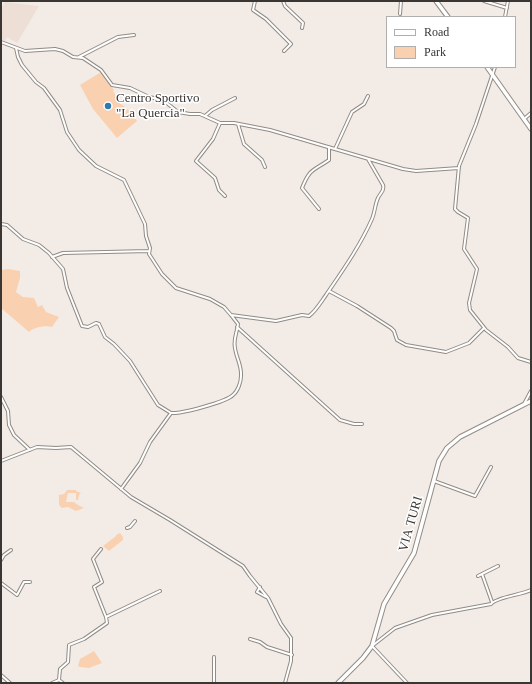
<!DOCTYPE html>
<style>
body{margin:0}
#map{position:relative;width:532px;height:684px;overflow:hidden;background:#f3ece6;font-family:"Times New Roman",serif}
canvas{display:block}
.frame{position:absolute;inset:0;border:2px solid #393634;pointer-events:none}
.legend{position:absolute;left:386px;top:16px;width:130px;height:52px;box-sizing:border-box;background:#fff;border:1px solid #b0afae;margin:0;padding:5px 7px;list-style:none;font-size:12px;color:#393634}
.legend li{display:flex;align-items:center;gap:8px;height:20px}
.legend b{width:20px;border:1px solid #b0afae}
</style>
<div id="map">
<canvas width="532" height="684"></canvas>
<div class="frame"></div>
<ul class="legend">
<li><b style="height:5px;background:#fff"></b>Road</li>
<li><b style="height:11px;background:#fad1b0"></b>Park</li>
</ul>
</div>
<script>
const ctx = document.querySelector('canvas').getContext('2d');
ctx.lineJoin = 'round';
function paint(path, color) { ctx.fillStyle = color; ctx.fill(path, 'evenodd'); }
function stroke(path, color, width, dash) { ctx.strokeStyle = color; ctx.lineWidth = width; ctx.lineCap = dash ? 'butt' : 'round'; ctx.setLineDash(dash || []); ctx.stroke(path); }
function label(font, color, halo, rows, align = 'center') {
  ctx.font = font + ' "Times New Roman",serif'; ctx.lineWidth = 3; ctx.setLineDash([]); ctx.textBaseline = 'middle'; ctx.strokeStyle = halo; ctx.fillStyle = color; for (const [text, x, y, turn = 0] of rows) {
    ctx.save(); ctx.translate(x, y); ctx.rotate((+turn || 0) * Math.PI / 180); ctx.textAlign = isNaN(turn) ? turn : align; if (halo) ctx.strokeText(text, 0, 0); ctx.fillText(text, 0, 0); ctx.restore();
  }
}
paint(new Path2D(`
 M5 2 39 6 17 43 7 37 5 41 1 39V9Z`), '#eddfd5');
paint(new Path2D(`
 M101 72 114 90 113 91 120 103 131 112 137 121 117 138 93 109 80 85Z
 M8 269 20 271V278L16 292 23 297 34 298 38 307 42 305 46 312 59 317 52 327C46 325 34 327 29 332L1 308V270Z
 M67 490H76V491L81 493 79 495 78 500H76V493H68L66 502H74L78 505 84 508 76 511 68 507 62 508 59 505V495L64 494Z
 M120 533 123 537V540L109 551 103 546 116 536V535Z
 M94 651 102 663 89 668 80 667 78 666 80 659Z`), '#fad1b0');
const minor = new Path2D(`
 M255 1 253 10 266 19 291 44 284 51
 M283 1 285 6 303 23 302 28
 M484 1 507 8
 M400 14 401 1
 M505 17 508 1
 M1 42 25 51 55 49 63 51 73 57 83 58 101 70 112 85 130 88 149 97 163 100 178 112 190 114H200L220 123H234L270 130 403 169 416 171 459 168
 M16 48 18 57 22 65 36 82 44 88 60 110 67 132 79 150 96 166 124 180 145 224 146 236 150 248 149 254 162 274 176 288 210 299 224 307 231 315 276 321 302 315 309 316C316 311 321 302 326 295 343 270 360 246 372 219 375 212 375 204 378 198 380 193 385 191 383 185L368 159
 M79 57 118 37 134 35
 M495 67 476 124 459 166 455 209 458 212 468 218 464 249 477 269 469 303 470 310 486 330 508 347 518 358 531 362
 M205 116 212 110 235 98
 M524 119 531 113
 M220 123 213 139 196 161 215 178 219 190 225 196
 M238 124 244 144 262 160 265 167
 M335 149 352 112 364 104 368 96
 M319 209 302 188C310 168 313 171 329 160V147
 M1 224 7 225 23 239 39 245 49 253 63 269 67 288 82 326 88 327 96 323 99 324 105 337 114 344 130 361 158 405 171 413
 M52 257 63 253 149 251
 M329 291 357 306 391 328 394 331 397 340 406 345 446 352 469 343 484 328
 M237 327 340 420 354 424H362
 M1 397 8 411 9 425 14 435 30 450
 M524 404 531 391
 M1 461 37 447 56 448 71 447 131 497 170 520 243 566 250 576 268 598 281 624 291 638V661L285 683
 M434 481 475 496 491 467
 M121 489 140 463 150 442 171 413C181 414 226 402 233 395 238 391 241 382 241 376 242 366 236 357 235 348 233 339 237 333 238 324L231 315
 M127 528 130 527 135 521
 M1 560 4 555 11 550
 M482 574 492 602
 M478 576 498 566
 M1 583 17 595 24 582H30
 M260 587 257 592 266 597
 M106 617 160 591
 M250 639 260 642 267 647 292 655
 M214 657V683
 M1 675 10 683
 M59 680 60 669 68 662 69 645 84 639 107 623 106 617 94 587 102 582 93 559 101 549
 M52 683 59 680 63 683
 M407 683 372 646 395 628 432 615 491 604C497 597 521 595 531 590`);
const secondary = new Path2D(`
 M436 1 448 17
 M487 67 531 129
 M338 683 363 658 372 646 384 604 414 553 439 461 447 448 460 437 531 401`);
stroke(minor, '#918b85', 4);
stroke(secondary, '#918b85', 5.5);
stroke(minor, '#fff', 2);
stroke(secondary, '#fff', 3.5);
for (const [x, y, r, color] of [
 [108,106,4,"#2e7cae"]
]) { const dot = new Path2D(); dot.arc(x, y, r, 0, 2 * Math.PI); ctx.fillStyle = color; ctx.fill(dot); stroke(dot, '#fff', 1.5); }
label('13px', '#393634', '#fff', [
 ["Centro Sportivo",116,99],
 ["\"La Quercia\"",116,114]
], 'left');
label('13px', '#393634', '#fff', [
 ["VIA TURI",411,524,-74]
]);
</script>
